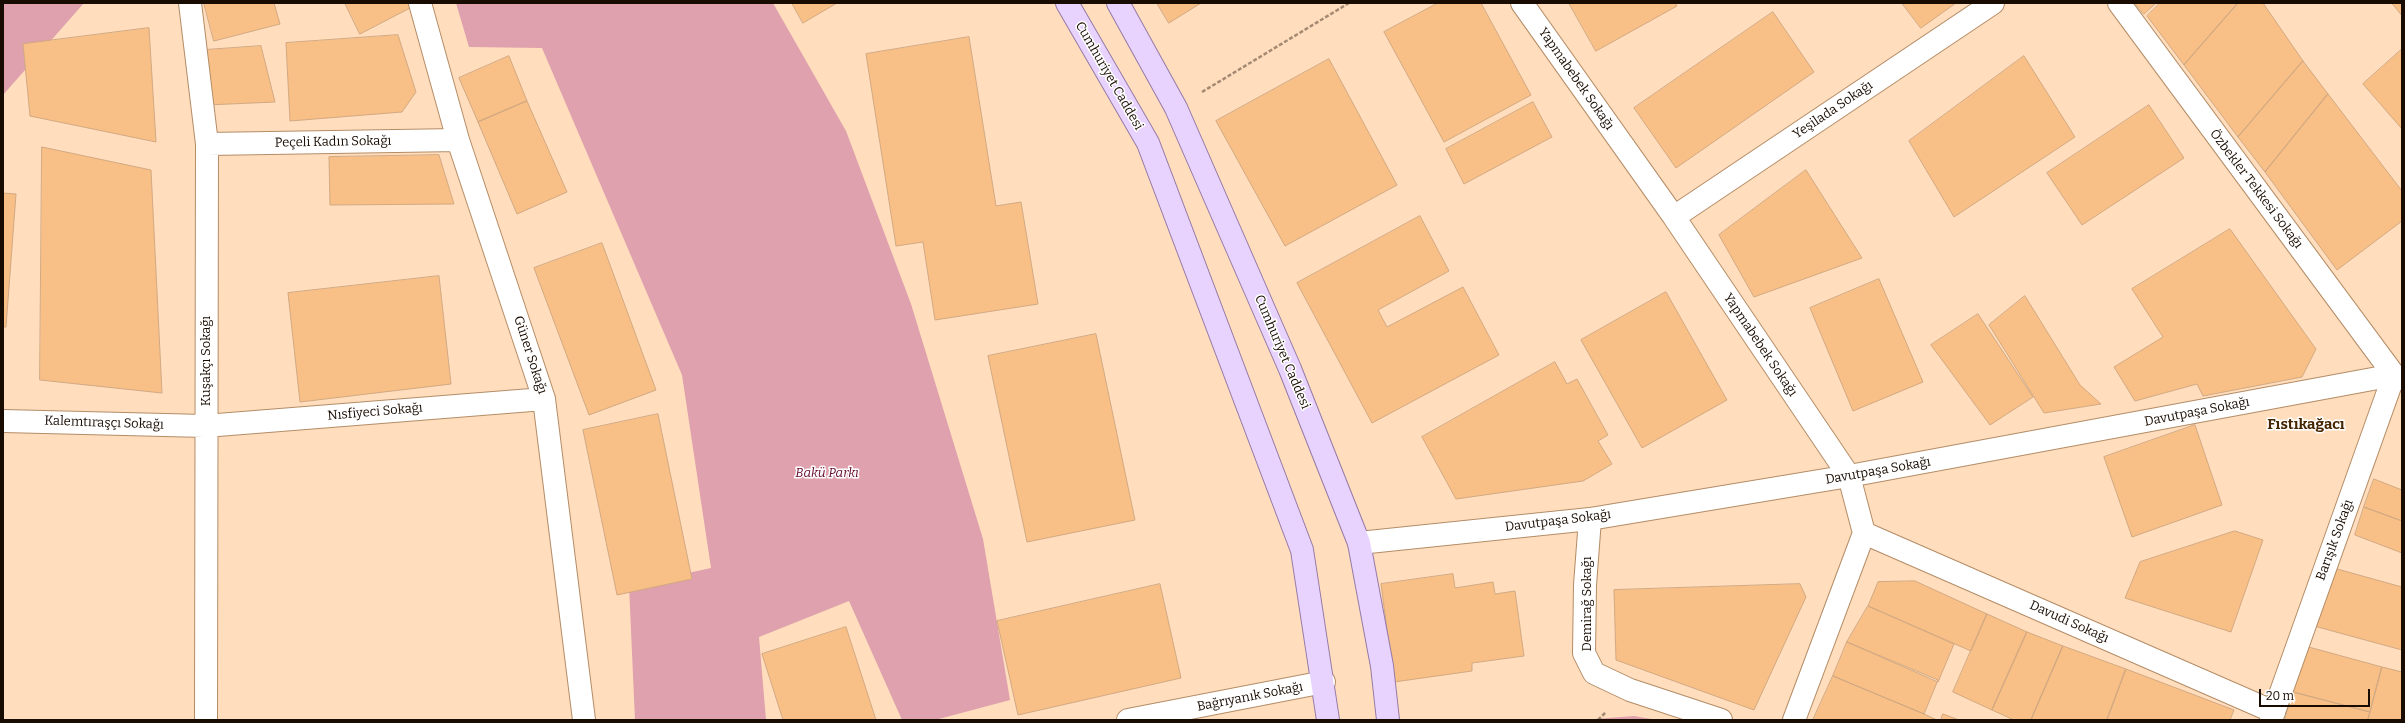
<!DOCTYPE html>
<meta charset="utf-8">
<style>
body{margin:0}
#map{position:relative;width:2405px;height:723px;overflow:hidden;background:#ffddbd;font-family:Bitter,serif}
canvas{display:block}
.frame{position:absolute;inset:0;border:4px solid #180b00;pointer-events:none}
.scale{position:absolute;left:2259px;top:689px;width:111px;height:18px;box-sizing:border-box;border:2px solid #180b00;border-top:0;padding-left:5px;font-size:12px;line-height:14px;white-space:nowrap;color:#180b00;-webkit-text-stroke:3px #fff;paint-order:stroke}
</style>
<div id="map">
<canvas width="2405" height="723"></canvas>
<div class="frame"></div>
<div class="scale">20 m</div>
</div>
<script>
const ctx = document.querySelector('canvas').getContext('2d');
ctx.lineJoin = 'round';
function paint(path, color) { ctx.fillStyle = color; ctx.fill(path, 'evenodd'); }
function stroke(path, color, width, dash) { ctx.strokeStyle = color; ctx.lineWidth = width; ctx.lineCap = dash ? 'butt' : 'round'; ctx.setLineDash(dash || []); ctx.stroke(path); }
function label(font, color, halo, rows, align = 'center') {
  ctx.font = font + ' Bitter,serif'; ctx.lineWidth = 3; ctx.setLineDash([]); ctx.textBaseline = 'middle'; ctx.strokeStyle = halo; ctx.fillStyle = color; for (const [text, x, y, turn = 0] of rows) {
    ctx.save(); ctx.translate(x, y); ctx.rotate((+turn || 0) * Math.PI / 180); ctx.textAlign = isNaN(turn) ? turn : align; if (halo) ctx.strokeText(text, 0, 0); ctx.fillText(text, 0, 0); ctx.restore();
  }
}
paint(new Path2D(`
 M3 3H84L3 95Z
 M456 3H773L846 131 911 304 983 539 1010 700 935 720H902L849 601 759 637 766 720H635L629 586 711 568 682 375 542 48 469 47Z
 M1634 716 1657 720H1581Z`), '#dea1ad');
const building = new Path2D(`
 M204 3H274L280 24 214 41Z
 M345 3H410L412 7 360 34Z
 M792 3H837L803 23Z
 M1157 3H1201L1169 23Z
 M1438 3H1481L1531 95 1444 142 1384 32Z
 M1569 3H1675L1677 6 1596 51Z
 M1902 3H1956L1921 28Z
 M2135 3H2156L2144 14Z
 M2160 3H2238L2184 65 2147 16Z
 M2238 3H2263L2303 61 2238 137 2184 65Z
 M2392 3H2402V17V16Z
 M1773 12 1814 72 1676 168 1634 108Z
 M149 28 156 142 30 116 23 44Z
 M398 35 416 92 402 112 290 121 286 43Z
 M969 37 996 206 1021 202 1038 304 935 320 923 242 896 246 866 54Z
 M261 46 275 102 207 105 205 50Z
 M2402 49V129L2363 84Z
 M509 56 527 101 478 122 459 78Z
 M2024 56 2075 137 1954 217 1909 141Z
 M1329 59 1397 185 1285 246 1216 121Z
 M2303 61 2328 94 2265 172 2238 137Z
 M2328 94 2402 191V221L2337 270 2265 172Z
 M527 101 567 192 517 214 478 122Z
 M1533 102 1552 137 1464 184 1446 149Z
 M2149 105 2184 158 2082 225 2047 173Z
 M42 147 151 170 162 393 40 380Z
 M439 155 454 204 330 205 329 157Z
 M1806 170 1862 258 1754 297 1719 235Z
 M3 193 16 194 6 327H3Z
 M1420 216 1449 271 1378 310 1387 327 1463 287 1499 355 1372 423 1297 283Z
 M2230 229 2316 349 2302 377 2203 396 2197 384 2135 401 2114 367 2163 337 2132 289Z
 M602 243 656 390 589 415 534 268Z
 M439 276 451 384 300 402 288 293Z
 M1879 279 1923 382 1853 411 1810 308Z
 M1666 292 1727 400 1642 448 1581 340Z
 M2025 296 2080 385 2101 404 2044 413 1989 325Z
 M1978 314 2033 397 1990 425 1931 345Z
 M1096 334 1135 520 1027 542 988 356Z
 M1555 362 1567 384 1577 379 1608 435 1598 441 1612 464 1583 481 1456 499 1422 437Z
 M658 414 692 579 617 595 583 430Z
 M2195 425 2222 505 2132 537 2104 457Z
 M2374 479 2402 490V521L2364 507Z
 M2364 507 2402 521V553L2355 535Z
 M2235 531 2263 540 2231 632 2125 598 2140 562Z
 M2330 567 2402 587V650L2314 626Z
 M1453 574 1455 588 1493 582 1495 594 1515 591 1524 656 1472 663V671L1394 682 1381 584Z
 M1915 581 1987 614 1971 651 1868 606 1878 582Z
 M1160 584 1181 678 1018 715 997 621Z
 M1800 584 1806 597 1754 710 1616 660 1614 590Z
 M1868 606 1954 644 1938 682 1847 642Z
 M1987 614 2027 632 1992 710 1953 692Z
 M846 627 876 720H783L762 654Z
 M2027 632 2063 646 2031 720H2014L1992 710Z
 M1847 642 1938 680 1924 714 1833 676Z
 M2063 646 2126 669 2107 720H2031Z
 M2305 646 2382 667 2370 712 2293 692Z
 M2382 667 2402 672V720H2368Z
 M2126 669 2234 710 2230 720H2107Z
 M1833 676 1924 714 1937 720H1813Z
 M2293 692 2370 712 2368 720H2285Z
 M1943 714 1959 720H1941Z`);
paint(building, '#f8bf86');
stroke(building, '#d2a982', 1);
const minor = new Path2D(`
 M190 3 207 144 206 720
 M420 3 458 140 544 399 584 720
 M1522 3 1674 217 1849 476 1864 533 1794 720
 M2119 3 2394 375 2402 379
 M207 144 458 140
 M1674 217 1993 3
 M3 421 205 426 544 399
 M1590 519 1585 585 1584 653 1594 673 1630 690 1721 720
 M1864 533 2274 712
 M1359 543 1590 519 1849 476 2394 375
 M1128 720 1324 682`);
const tertiary = new Path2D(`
 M2271 720 2394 375`);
const primary = new Path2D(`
 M1067 3 1148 143 1302 550 1328 720
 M1118 3 1176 108 1290 369 1359 543 1382 666 1388 720`);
stroke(minor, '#b48d67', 24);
stroke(tertiary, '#b48d67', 24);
stroke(primary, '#957aa6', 24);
stroke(new Path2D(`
 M1202 92 1349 3
 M1598 720 1606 712`), '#a48a72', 2.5, [4, 2]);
stroke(minor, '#fff', 22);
stroke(tertiary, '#fff', 22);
stroke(primary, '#e8d3ff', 22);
label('13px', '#180b00', '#fff', [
 ["Cumhuriyet Caddesi",1109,76,60],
 ["Yapmabebek Sokağı",1576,79,55],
 ["Yeşilada Sokağı",1833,110,-34],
 ["Peçeli Kadın Sokağı",333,142,-1],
 ["Özbekler Tekkesi Sokağı",2256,189,53],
 ["Yapmabebek Sokağı",1760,345,56],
 ["Cumhuriyet Caddesi",1282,352,67],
 ["Güner Sokağı",530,355,72],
 ["Kuşakçı Sokağı",206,361,-90],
 ["Nısfiyeci Sokağı",375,412,-5],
 ["Davutpaşa Sokağı",2197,412,-11],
 ["Kalemtıraşçı Sokağı",104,423,2],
 ["Davutpaşa Sokağı",1878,471,-10],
 ["Davutpaşa Sokağı",1558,521,-7],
 ["Barışık Sokağı",2335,540,-70],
 ["Demirağ Sokağı",1587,604,-90],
 ["Davudi Sokağı",2069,622,24],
 ["Bağrıyanık Sokağı",1250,697,-11]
]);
label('italic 13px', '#650c2d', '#fff', [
 ["Bakü Parkı",827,473]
]);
label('bold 15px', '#462600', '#fff', [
 ["Fıstıkağacı",2306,425]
]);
</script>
